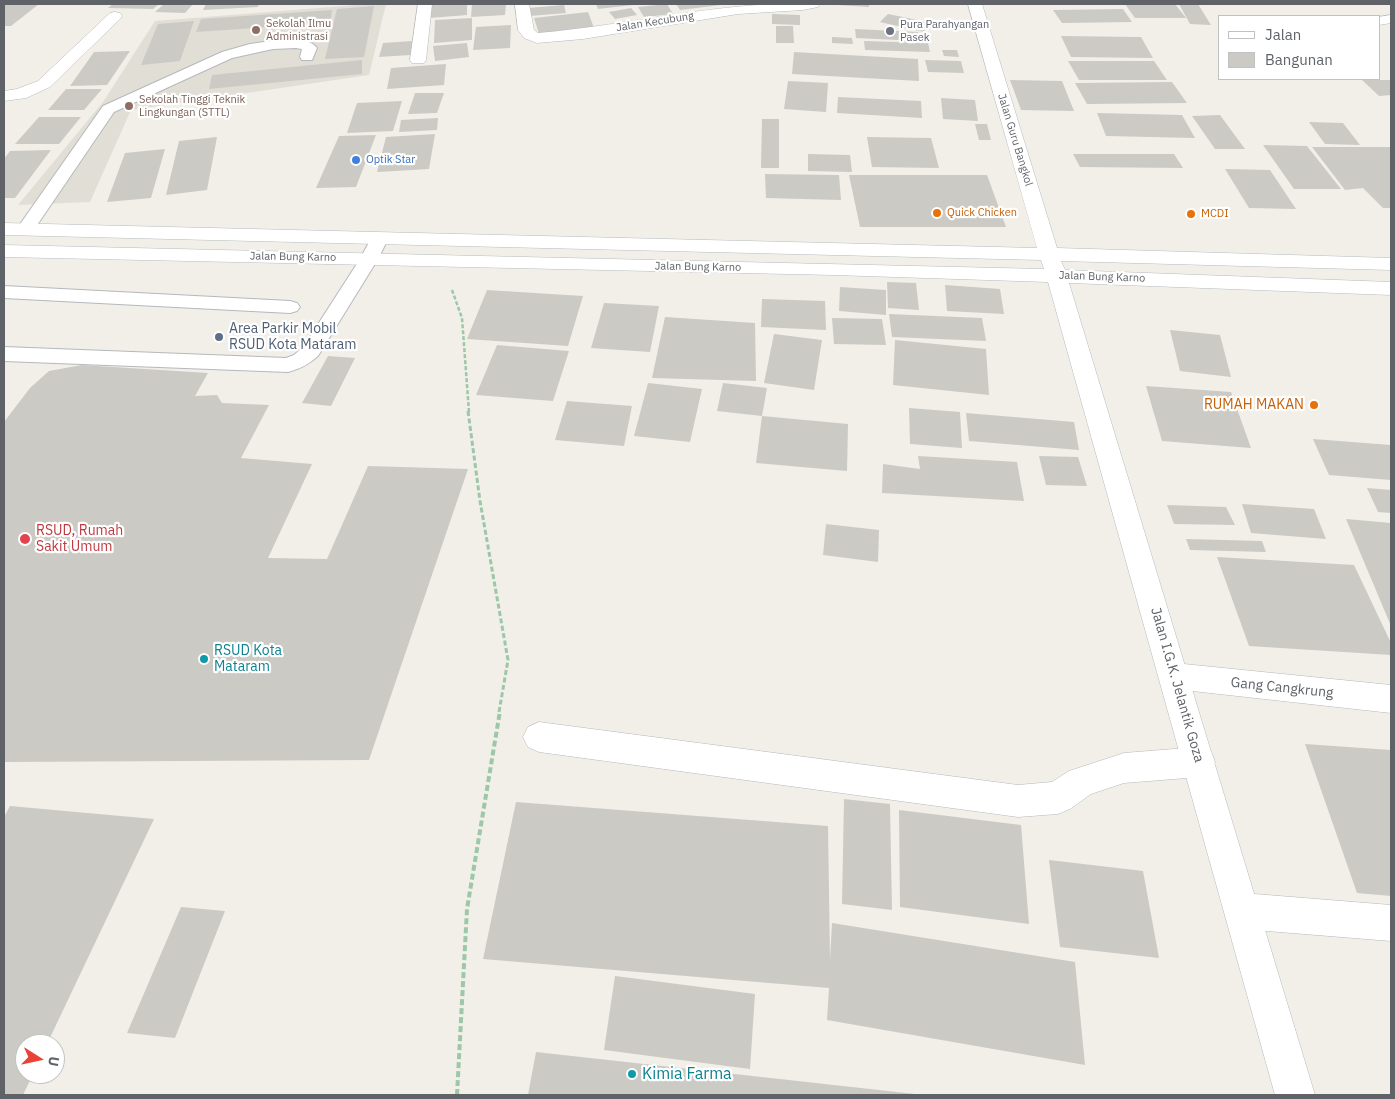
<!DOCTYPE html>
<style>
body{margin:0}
#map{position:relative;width:1395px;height:1099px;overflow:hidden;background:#f1efe8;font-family:"IBM Plex Sans",sans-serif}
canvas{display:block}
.frame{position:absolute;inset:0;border:5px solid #5f6368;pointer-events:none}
.legend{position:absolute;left:1218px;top:15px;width:162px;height:65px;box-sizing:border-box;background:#fff;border:1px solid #bfc1c3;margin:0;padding:6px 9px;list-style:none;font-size:15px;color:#5f6368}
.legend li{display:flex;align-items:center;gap:10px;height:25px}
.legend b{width:25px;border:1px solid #bfc1c3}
.north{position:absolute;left:15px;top:1034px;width:50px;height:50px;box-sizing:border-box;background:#fff;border:1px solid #bfc1c3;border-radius:50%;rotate:100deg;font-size:14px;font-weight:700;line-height:20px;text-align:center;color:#5f6368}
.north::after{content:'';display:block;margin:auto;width:18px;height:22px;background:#ea4335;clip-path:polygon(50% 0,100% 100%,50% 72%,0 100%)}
</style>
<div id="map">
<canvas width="1395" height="1099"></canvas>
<div class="frame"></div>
<ul class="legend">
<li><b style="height:6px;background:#fff"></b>Jalan</li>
<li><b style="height:14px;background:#cccac5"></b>Bangunan</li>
</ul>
<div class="north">U</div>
</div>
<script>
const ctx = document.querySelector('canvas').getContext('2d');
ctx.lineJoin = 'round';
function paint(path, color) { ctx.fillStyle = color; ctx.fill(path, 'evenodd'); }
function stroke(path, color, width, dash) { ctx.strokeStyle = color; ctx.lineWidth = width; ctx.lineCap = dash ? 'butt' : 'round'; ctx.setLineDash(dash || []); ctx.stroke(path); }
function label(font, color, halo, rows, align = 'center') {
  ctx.font = font + ' "IBM Plex Sans",sans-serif'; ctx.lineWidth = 4.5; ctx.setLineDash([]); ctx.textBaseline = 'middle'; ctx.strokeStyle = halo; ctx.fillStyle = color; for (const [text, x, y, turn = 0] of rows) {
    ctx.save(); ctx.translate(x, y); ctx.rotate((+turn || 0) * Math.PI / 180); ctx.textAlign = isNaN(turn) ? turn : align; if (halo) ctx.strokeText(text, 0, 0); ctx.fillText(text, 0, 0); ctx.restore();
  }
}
paint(new Path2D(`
 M369 4H386L369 75 131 110 90 202 18 205 103 102 155 21Z`), '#e1ded6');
paint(new Path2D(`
 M4 4H39L11 26H4Z
 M113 4H159L153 9 108 8Z
 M164 4H193L185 13 155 12Z
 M206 4H259L258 7 203 10Z
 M431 4H467V15L430 18Z
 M472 4H506L505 15 471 17Z
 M596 4H633V5L598 9Z
 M667 4 673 14 644 17 638 7Z
 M676 4H721V5L680 10Z
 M837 4H869V7L837 5Z
 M1125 4H1175L1186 18H1135Z
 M1179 4H1198L1211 25 1190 24Z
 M564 5 566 13 530 16 528 8Z
 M374 6 364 57 325 59 337 9Z
 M631 8 637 15 615 19 609 12Z
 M1123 9 1132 22 1062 23 1053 10Z
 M332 10 330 23 196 32 201 19Z
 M588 12 594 28 539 34 534 18Z
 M772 14 800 15V25L772 24Z
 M888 14 932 23 924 32 880 22Z
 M472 18V40L434 43 435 20Z
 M194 21 180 61 141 65 158 24Z
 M511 25 510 48 473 50 476 27Z
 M776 26H793L794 43H776Z
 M855 29 918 32 919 41 856 38Z
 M1061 36 1141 37 1153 58 1071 57Z
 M832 37 852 38 853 44 832 43Z
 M412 41 410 55 379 57 383 43Z
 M864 41 928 43 930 52 865 50Z
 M467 43 469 57 435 61 433 46Z
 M942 50H957L959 57 944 56Z
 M130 51 107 85 70 86 94 52Z
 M794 52 918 59 919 81 792 74Z
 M362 60V74L209 89 212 75Z
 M925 60 961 61 964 73 928 72Z
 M1068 61H1154L1167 80H1079Z
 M446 64 444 85 387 89 391 68Z
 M1010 80 1062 81 1074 111 1021 110Z
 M1362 80H1391V95L1379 96Z
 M788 81 828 83 826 112 784 109Z
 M1172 82 1187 103 1087 104 1075 83Z
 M66 89H102L84 110H48Z
 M415 93H444L437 113 408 114Z
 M838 97 921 101 922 118 837 113Z
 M941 98 975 100 978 121 943 119Z
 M402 101 393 131 347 133 357 103Z
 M1097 113 1182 115 1195 138 1106 136Z
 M1220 115 1245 149H1215L1192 116Z
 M39 117H81L59 144H15Z
 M438 118 437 130 399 132 401 120Z
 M762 119H779V168H761Z
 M1309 122 1343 123 1360 145 1325 144Z
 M975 124H987L991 140H979Z
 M435 134 429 169 377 172 386 137Z
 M376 135 356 187 316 188 339 136Z
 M217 137 207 190 166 195 179 141Z
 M867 137 931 138 939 168 872 167Z
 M1263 145 1307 146 1341 189H1294Z
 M1312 147H1391V208H1383L1363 188 1345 190Z
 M165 149 151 198 107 202 125 153Z
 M51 150 15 198H4V159L10 151Z
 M808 154 850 155 852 172 808 171Z
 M1073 154H1174L1183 168 1080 167Z
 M1225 169 1270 170 1296 209 1249 208Z
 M765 174 839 175 841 200 766 198Z
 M849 175H987L1006 227H860Z
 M887 282 916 283 919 310 888 308Z
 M945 285 1000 289 1004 314 947 311Z
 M840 287 886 290V315L839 311Z
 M487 290 583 296 568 346 467 339Z
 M762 299 825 301 826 330 761 327Z
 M604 303 659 306 650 352 591 348Z
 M889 314 982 318 986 341 892 337Z
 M665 317 755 323 756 381 652 378Z
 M832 318 882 319 886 345 834 344Z
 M1170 330 1220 335 1231 377 1180 371Z
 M774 334 822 340 814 390 764 383Z
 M895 340 986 349 989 395 893 385Z
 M497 345 569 351 553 401 476 395Z
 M328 356 355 358 331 406 302 403Z
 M82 365 208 373 195 396 217 395 222 403 269 405 241 458 312 464 268 558 327 559 368 466 468 469 369 760 4 762V422L30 388 49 371Z
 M648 383 702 389 690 442 634 436Z
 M723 383 767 388 762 416 717 411Z
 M1146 386 1231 392 1251 448 1162 441Z
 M567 401 632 406 624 446 555 440Z
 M909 408 960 412 962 448 910 444Z
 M966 413 1074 422 1079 450 969 441Z
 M762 416 848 424 847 471 756 463Z
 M1313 439 1391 445V480L1329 475Z
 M918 456 1017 462 1024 501 882 493 883 464 920 469Z
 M1039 456 1078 457 1087 486 1046 485Z
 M1367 488 1391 490V513L1378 512Z
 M1242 504 1314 509 1326 539 1251 533Z
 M1167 505 1226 507 1235 525 1174 524Z
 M1346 519 1391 523V626Z
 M826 524 879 530 878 562 823 555Z
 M1186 539 1262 541 1266 552 1190 550Z
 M1217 557 1354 565 1391 643V655L1249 646Z
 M1305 744 1391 750V896L1357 893Z
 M844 799 890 804 892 910 842 904Z
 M516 802 828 826 830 960 832 923 1075 962 1085 1065 827 1020 829 988 483 959Z
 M10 806 154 819 47 1044H25V1074H33L23 1095H4V817Z
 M899 810 1021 825 1029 924 900 907Z
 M1049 860 1143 871 1159 958 1060 947Z
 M181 907 225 911 175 1038 127 1033Z
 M615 976 755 994 750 1069 604 1050Z
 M536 1052 915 1094V1095H528Z`), '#cccac5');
const lane = new Path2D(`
 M285 39C296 39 310 39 317 48L312 60H302L300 57 302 49 296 48 273 49 232 58 114 112 31 234 25 235 19 234 16 230 103 106 222 52 250 44Z
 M379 234 385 235 388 239 378 259 318 356C309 364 300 369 288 372L4 361V347L286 358 294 355 304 346 360 259 373 235Z
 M4 286 290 301 297 303 300 307 297 311 290 313 4 298Z`);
const street = new Path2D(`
 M418 4H432L426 60 424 63H412L410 60Z
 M515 4H529L534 30 538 33C632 25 726 0 820 4L818 7 803 10 738 14 583 39 537 43 524 38 518 30Z
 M115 12 120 13 122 16 120 19 50 87 26 98 4 101V91L17 89 38 81 110 13Z
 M1391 15V23L1379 25V17Z
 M1174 663 1391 685V713L1174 689 1163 685 1159 676 1163 667Z
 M539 722 1018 785 1052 782 1069 771 1124 753 1199 747 1211 751 1215 762 1211 773 1199 777 1124 783 1091 794 1070 809 1058 814 1018 817 539 752 528 747 523 737 528 727Z
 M1242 893 1391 905V941L1242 929 1229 924 1224 911 1229 898Z`);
const secondary = new Path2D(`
 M968 4H982L1057 248 1391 258V270L1061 261 1065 270 1391 282V295L1069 283 1315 1095H1275L1048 282 834 275 4 257V245L1044 269 1041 260 4 235V223L1037 248Z`);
stroke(lane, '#b5b8bc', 2);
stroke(street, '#b5b8bc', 1);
stroke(secondary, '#b6babf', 1);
stroke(new Path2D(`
 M452 290 462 318 469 412`), '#9cc7a9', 2.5, [4, 2]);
stroke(new Path2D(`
 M468 411 480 501 508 660 499 712`), '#9cc7a9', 3, [5, 2.5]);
stroke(new Path2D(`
 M457 1095 467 909 500 711`), '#9cc7a9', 4, [6, 3]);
paint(lane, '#fff');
paint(street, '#fff');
paint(secondary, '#fff');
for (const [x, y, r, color] of [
 [256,30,5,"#8d6e63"],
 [890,31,5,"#6b7280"],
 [129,106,5,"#8d6e63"],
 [356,160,5,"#3f7fe0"],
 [937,213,5,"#e8710a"],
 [1191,214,5,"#e8710a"],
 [219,337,5,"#5c6f8a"],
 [1314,405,5,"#e8710a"],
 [25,539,6,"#e0444e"],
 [204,659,5,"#0f9aa8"],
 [632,1074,5,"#0f9aa8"]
]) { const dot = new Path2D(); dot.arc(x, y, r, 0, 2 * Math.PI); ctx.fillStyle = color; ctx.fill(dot); stroke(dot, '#fff', 2); }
label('11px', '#5f6368', '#fff', [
 ["Jalan Kecubung",655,22,-9],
 ["Jalan Guru Bangkol",1015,140,73],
 ["Jalan Bung Karno",293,257,1],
 ["Jalan Bung Karno",698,267,1],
 ["Jalan Bung Karno",1102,277,2]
]);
label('11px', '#785e54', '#fff', [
 ["Sekolah Ilmu",266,24],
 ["Administrasi",266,37],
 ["Sekolah Tinggi Teknik",139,100],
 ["Lingkungan (STTL)",139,113]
], 'left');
label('11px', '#5b616d', '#fff', [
 ["Pura Parahyangan",900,25],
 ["Pasek",900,38]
], 'left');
label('11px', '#366cbe', '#fff', [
 ["Optik Star",366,160]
], 'left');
label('11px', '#c56008', '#fff', [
 ["Quick Chicken",947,213],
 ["MCDI",1201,214]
], 'left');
label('14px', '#4e5e75', '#fff', [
 ["Area Parkir Mobil",229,329],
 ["RSUD Kota Mataram",229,345]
], 'left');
label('14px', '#c56008', '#fff', [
 ["RUMAH MAKAN",1304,405]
], 'right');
label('14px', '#be3a42', '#fff', [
 ["RSUD, Rumah",36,531],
 ["Sakit Umum",36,547]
], 'left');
label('14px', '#0d838f', '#fff', [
 ["RSUD Kota",214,651],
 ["Mataram",214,667]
], 'left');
label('14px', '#5f6368', '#fff', [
 ["Jalan I.G.K. Jelantik Goza",1177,685,74],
 ["Gang Cangkrung",1282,688,6]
]);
label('16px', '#0d838f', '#fff', [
 ["Kimia Farma",642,1074]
], 'left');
</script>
